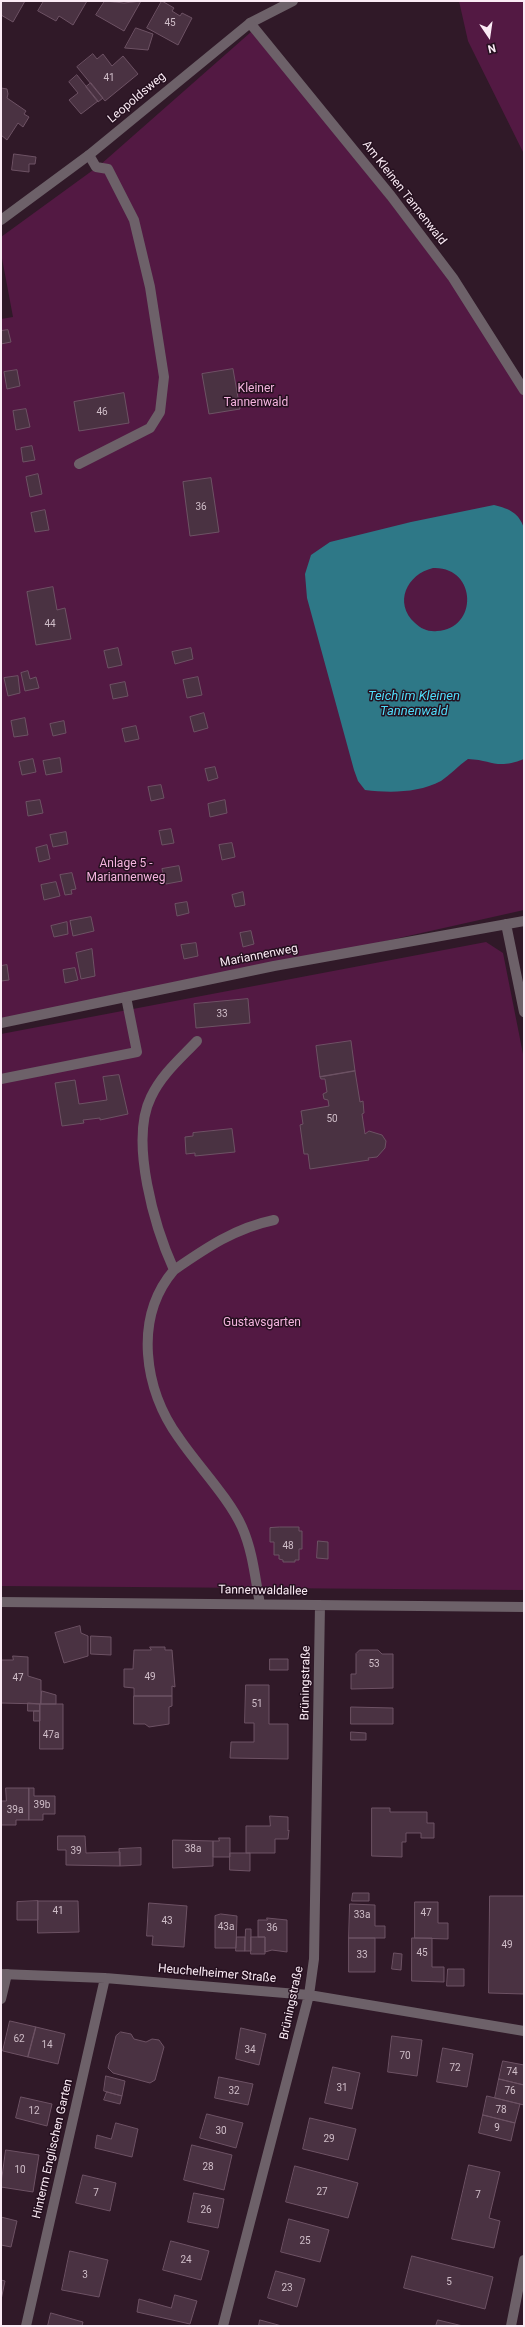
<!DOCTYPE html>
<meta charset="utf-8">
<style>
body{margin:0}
#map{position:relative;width:525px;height:2327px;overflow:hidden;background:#301928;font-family:Roboto,sans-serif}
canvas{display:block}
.frame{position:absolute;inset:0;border:2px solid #fbebf5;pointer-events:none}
.north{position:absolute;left:469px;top:16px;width:40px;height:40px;-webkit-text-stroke:3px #25101f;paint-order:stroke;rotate:167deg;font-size:11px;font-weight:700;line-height:16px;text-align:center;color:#fbebf5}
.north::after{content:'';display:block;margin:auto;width:14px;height:18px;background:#fbebf5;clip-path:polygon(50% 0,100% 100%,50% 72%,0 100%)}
</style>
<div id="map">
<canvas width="525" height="2327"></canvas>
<div class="frame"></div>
<div class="north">N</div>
</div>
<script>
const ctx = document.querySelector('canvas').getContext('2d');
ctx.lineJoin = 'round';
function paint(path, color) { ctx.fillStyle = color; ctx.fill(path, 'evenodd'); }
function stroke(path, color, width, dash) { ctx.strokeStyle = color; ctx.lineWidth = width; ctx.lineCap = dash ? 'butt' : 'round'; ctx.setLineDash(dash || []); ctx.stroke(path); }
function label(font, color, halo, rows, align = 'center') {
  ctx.font = font + ' Roboto,sans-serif'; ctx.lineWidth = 3; ctx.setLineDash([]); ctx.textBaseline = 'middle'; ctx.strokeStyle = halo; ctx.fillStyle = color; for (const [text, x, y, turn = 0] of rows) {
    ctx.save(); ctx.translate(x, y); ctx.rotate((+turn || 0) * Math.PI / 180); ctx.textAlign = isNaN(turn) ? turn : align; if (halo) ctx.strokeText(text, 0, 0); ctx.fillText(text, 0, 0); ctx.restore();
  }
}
paint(new Path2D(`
 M459 1H524V154L468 41Z
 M251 32 332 127 450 281 524 393V910L274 966 1 1023V319L13 317 1 253V237L100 165Z
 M486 942 503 953 524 1059V1590L1 1586V1034Z`), '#531943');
paint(new Path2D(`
 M494 505C510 509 519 513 524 528V759C496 770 493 760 468 759 458 766 450 775 441 781 418 793 390 793 365 790L358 781 354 770 307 598 305 574 311 555 330 542 411 522ZM433 568C477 566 479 629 437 631 429 632 421 629 415 623 393 603 407 574 433 568Z`), '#2e7887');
const building = new Path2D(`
 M1 1H25L13 22 1 15Z
 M44 1H87L73 25 59 16 56 21 38 11Z
 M105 1 124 3 141 1 124 31 96 15Z
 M162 1 174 8 172 11 180 16 182 13 192 18 178 45 147 28Z
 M136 28 153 34 148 50 125 48Z
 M93 54 97 59 103 54 112 66 123 56 138 74 105 101 77 67Z
 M77 75 98 101 81 114 69 100 78 93 69 82Z
 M91 83 103 98 98 102 86 87Z
 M1 88 7 89 8 94 7 98 26 111 24 114 29 117 23 127 18 123 7 140 1 135Z
 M14 154 36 157 35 164H29V172L12 170Z
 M8 330 11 342 1 344V331Z
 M233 369 240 409 209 414 202 374Z
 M17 370 20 386 7 389 4 372Z
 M124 393 129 423 79 431 74 402Z
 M26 409 30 427 16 430 13 411Z
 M32 446 35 460 23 462 21 448Z
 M38 474 42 494 30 497 26 477Z
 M211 478 219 532 190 536 183 482Z
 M45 510 49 530 35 532 31 513Z
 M53 587 57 610 65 608 71 639 36 645 27 592Z
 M118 648 122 665 108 668 104 651Z
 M191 648 193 659 175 664 172 652Z
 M28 671 30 679 36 677 39 688 25 691 21 673Z
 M18 676 20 693 8 696 4 678Z
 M198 677 202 695 187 698 183 680Z
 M125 682 128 696 113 699 110 685Z
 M204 713 208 728 194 732 190 717Z
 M25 718 28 735 14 737 11 721Z
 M64 721 66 733 53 736 50 724Z
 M136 726 139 739 125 742 122 729Z
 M60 758 62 772 46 775 43 761Z
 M33 759 36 772 22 775 19 762Z
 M215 767 218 778 208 781 205 769Z
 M161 785 164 798 151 801 148 787Z
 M40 800 43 813 28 816 26 802Z
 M225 800 227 813 210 817 208 804Z
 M171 829 174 843 162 845 159 831Z
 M66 832 68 844 53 847 50 835Z
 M232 843 235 857 222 860 219 845Z
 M47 845 50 859 39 862 36 848Z
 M179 866 182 881 166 884 162 869Z
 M72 873 76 889 71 890 72 894 65 895 60 875Z
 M56 882 60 896 44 900 41 885Z
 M243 892 245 905 235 907 232 895Z
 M187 902 189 913 177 916 175 904Z
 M91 917 94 931 73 936 70 921Z
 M67 922 68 934 54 937 51 926Z
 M251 931 254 944 243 947 240 933Z
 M196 943 198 956 184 959 181 945Z
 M92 949 95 976 81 979 76 953Z
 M7 965 9 980 1 981V966Z
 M75 968 78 980 65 983 63 970Z
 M248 999 250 1023 196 1028 194 1004Z
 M351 1041 355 1071 320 1077 316 1046Z
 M355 1071 360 1102 363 1101 364 1113 362 1114 365 1134 369 1131 382 1135 386 1141 385 1148 377 1157 368 1158 369 1160 310 1169 308 1154H304L300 1125 303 1124 301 1111 329 1106 328 1100 324 1099 323 1094 327 1092 325 1079H321L320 1077Z
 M119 1075 128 1114 100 1120V1118L83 1120 84 1123 62 1126 55 1083 75 1080 79 1104 107 1100 103 1077Z
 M232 1129 235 1152 195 1156V1153L186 1154 185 1137 193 1136V1133Z
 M280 1527H299V1531H302V1549H299V1560H295V1562H283V1560L279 1559V1555H274V1542H270V1528Z
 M318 1541 328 1542V1559L317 1558Z
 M80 1626 81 1633 88 1636V1656L64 1663 55 1633Z
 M91 1636 111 1637V1655L91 1654Z
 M150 1647H165V1650H172L175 1687 172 1686V1696H134V1688L124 1687V1669H133L134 1650H151Z
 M360 1650H378L382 1654H393V1688L351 1689V1674H356V1654Z
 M13 1656 28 1657V1676L41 1680V1704L1 1703V1660H13Z
 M270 1659H288V1670H270Z
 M246 1685H269V1724H288V1759L230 1758 231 1742H254V1723H245Z
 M42 1691 56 1695V1704H41Z
 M134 1696H172V1706L169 1707V1724L149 1727 145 1724H134Z
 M28 1703 40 1704V1711H28Z
 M40 1704H63V1749H40Z
 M351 1707 393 1708V1724H351Z
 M34 1711H40V1721H34Z
 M351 1732 366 1733V1740H351Z
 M6 1788H29V1820H16V1825H1V1801H6Z
 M29 1788H34V1796H55V1814H43V1820H29Z
 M372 1808H390V1812H427V1823H434V1838H421V1833H406V1842H402V1857L372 1856Z
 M270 1816 288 1817V1831L289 1830 288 1839H275V1853H246V1826H270Z
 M58 1836H85L86 1853 120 1852V1866L66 1865V1850H58Z
 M219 1838H230V1857H213V1841H219Z
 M173 1840 213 1841V1866L173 1868Z
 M141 1848V1865L120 1866 119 1849Z
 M230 1853H250V1871L230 1870Z
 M353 1893H369V1901H352Z
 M490 1896H524V1994L489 1993Z
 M38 1901H78L79 1932 38 1933Z
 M38 1901V1920H17V1902Z
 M415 1902H438V1923H448V1939L415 1938Z
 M149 1903 187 1906 184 1947 152 1945 153 1936H147Z
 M350 1904 375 1905V1926H385V1938H349Z
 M221 1914 237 1916 236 1948H215V1916Z
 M267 1918 287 1920V1952L272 1950 265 1952V1937H258V1920H267Z
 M246 1929H251V1951H245Z
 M237 1937H245V1951H236Z
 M251 1937H265V1954H251Z
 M349 1938H375V1972H349Z
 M412 1938H432V1967H444V1982L412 1981Z
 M394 1953 402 1954 401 1970 392 1969Z
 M448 1969H464V1986H447Z
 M10 2021 36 2027 28 2057 3 2051Z
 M36 2027 65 2034 58 2064 28 2057Z
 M241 2028 266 2034 259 2065 236 2059Z
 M121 2032 131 2034 134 2039 146 2042 152 2039 159 2040 164 2047 155 2080 150 2083 113 2073 108 2068 116 2036Z
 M392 2036 422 2040 417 2076 388 2072Z
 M443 2048 473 2054 467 2087 437 2082Z
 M503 2061 524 2065V2085L499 2079Z
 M333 2067 360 2073 352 2109 325 2103Z
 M106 2076 125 2081 122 2096 104 2091Z
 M219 2077 253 2084 248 2105 215 2098Z
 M499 2079 524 2085V2105L495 2098Z
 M107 2092 122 2096 120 2104 104 2100Z
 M487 2096 520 2104 515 2123 483 2115Z
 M21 2097 52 2104 47 2126 16 2118Z
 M207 2114 243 2123 236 2148 200 2138Z
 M483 2115 515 2123 511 2141 479 2133Z
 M310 2118 356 2129 348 2160 303 2149Z
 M116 2123 138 2129 132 2157 95 2148 97 2135 111 2139Z
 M192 2145 232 2155 224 2190 184 2180Z
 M6 2150 39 2155 33 2192 1 2187Z
 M469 2165 500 2172 489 2218 500 2221 494 2248 452 2239Z
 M295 2166 358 2183 348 2218 286 2202Z
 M83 2175 116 2183 110 2211 76 2203Z
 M194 2193 224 2199 218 2228 188 2222Z
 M1 2217 17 2221 11 2247 1 2245Z
 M289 2219 329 2230 320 2262 281 2252Z
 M171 2241 209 2251 201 2280 163 2270Z
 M70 2251 108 2260 99 2297 62 2290Z
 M412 2256 493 2277 485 2309 404 2288Z
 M276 2271 305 2279 297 2307 268 2298Z
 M1 2280 5 2281 1 2300Z
 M175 2295 197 2301 190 2324 137 2312 139 2299 171 2308Z
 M51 2313 83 2322 82 2326H48Z
 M260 2320 282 2326H259Z
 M438 2320 463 2326H436Z`);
paint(building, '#4a3242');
stroke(building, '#6d5264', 1);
stroke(new Path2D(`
 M250 23 293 1
 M79 464 150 428 160 412 164 377 150 287 134 220 108 169 96 167 89 155
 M197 1041C180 1059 162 1074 151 1097 129 1141 155 1228 174 1270 133 1318 144 1390 179 1438 198 1466 229 1498 242 1527 253 1552 255 1578 260 1604
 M1 1079 137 1052 126 997
 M174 1270C206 1248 235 1228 274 1220
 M1 1999 7 1974`), '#6d6169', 10);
stroke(new Path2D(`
 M1 220 89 155 250 23 391 196 453 278 524 390
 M506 924 524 1012
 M1 1023 274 966 524 921
 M1 1602 524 1607
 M1 1974 105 1978 309 1995 524 2031
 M26 2326 105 1978
 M223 2326 309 1995 314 1959 320 1605
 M511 2326 524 2260`), '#6d6169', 10);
label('10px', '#cfbdc8', null, [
 ["45",170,23],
 ["41",109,78],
 ["46",102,412],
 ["36",201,507],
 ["44",50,624],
 ["33",222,1014],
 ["50",332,1119],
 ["48",288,1546],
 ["53",374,1664],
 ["49",150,1677],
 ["47",18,1678],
 ["51",257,1704],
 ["47a",51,1735],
 ["39b",42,1805],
 ["39a",15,1810],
 ["38a",193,1849],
 ["39",76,1851],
 ["41",58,1911],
 ["47",426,1913],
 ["33a",362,1915],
 ["43",167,1921],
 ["43a",226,1927],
 ["36",272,1928],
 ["49",507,1945],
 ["45",422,1953],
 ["33",362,1955],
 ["62",19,2039],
 ["14",47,2045],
 ["34",250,2050],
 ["70",405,2056],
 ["72",455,2068],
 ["74",512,2072],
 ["31",342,2088],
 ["32",234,2091],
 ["76",510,2091],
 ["78",501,2110],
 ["12",34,2111],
 ["9",497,2128],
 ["30",221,2131],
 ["29",329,2139],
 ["28",208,2167],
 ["10",20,2170],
 ["27",322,2192],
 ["7",96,2193],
 ["7",478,2195],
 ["26",206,2210],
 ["25",305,2241],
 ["24",186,2260],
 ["3",85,2275],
 ["5",449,2282],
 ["23",287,2288]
]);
label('12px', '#fbebf5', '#25101f', [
 ["Leopoldsweg",137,98,-40],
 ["Am Kleinen Tannenwald",404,193,52],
 ["Mariannenweg",259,956,-11],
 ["Tannenwaldallee",263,1591,1],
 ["Brüningstraße",306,1683,-89],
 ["Heuchelheimer Straße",217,1974,5],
 ["Brüningstraße",292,2003,-78],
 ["Hinterm Englischen Garten",53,2149,-77]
]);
label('12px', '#f5b4df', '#25101f', [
 ["Kleiner",256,389],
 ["Tannenwald",256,403],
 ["Anlage 5 -",126,864],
 ["Mariannenweg",126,878],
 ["Gustavsgarten",262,1323]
]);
label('italic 13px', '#50defa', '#25101f', [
 ["Teich im Kleinen",414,697],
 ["Tannenwald",414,712]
]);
</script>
